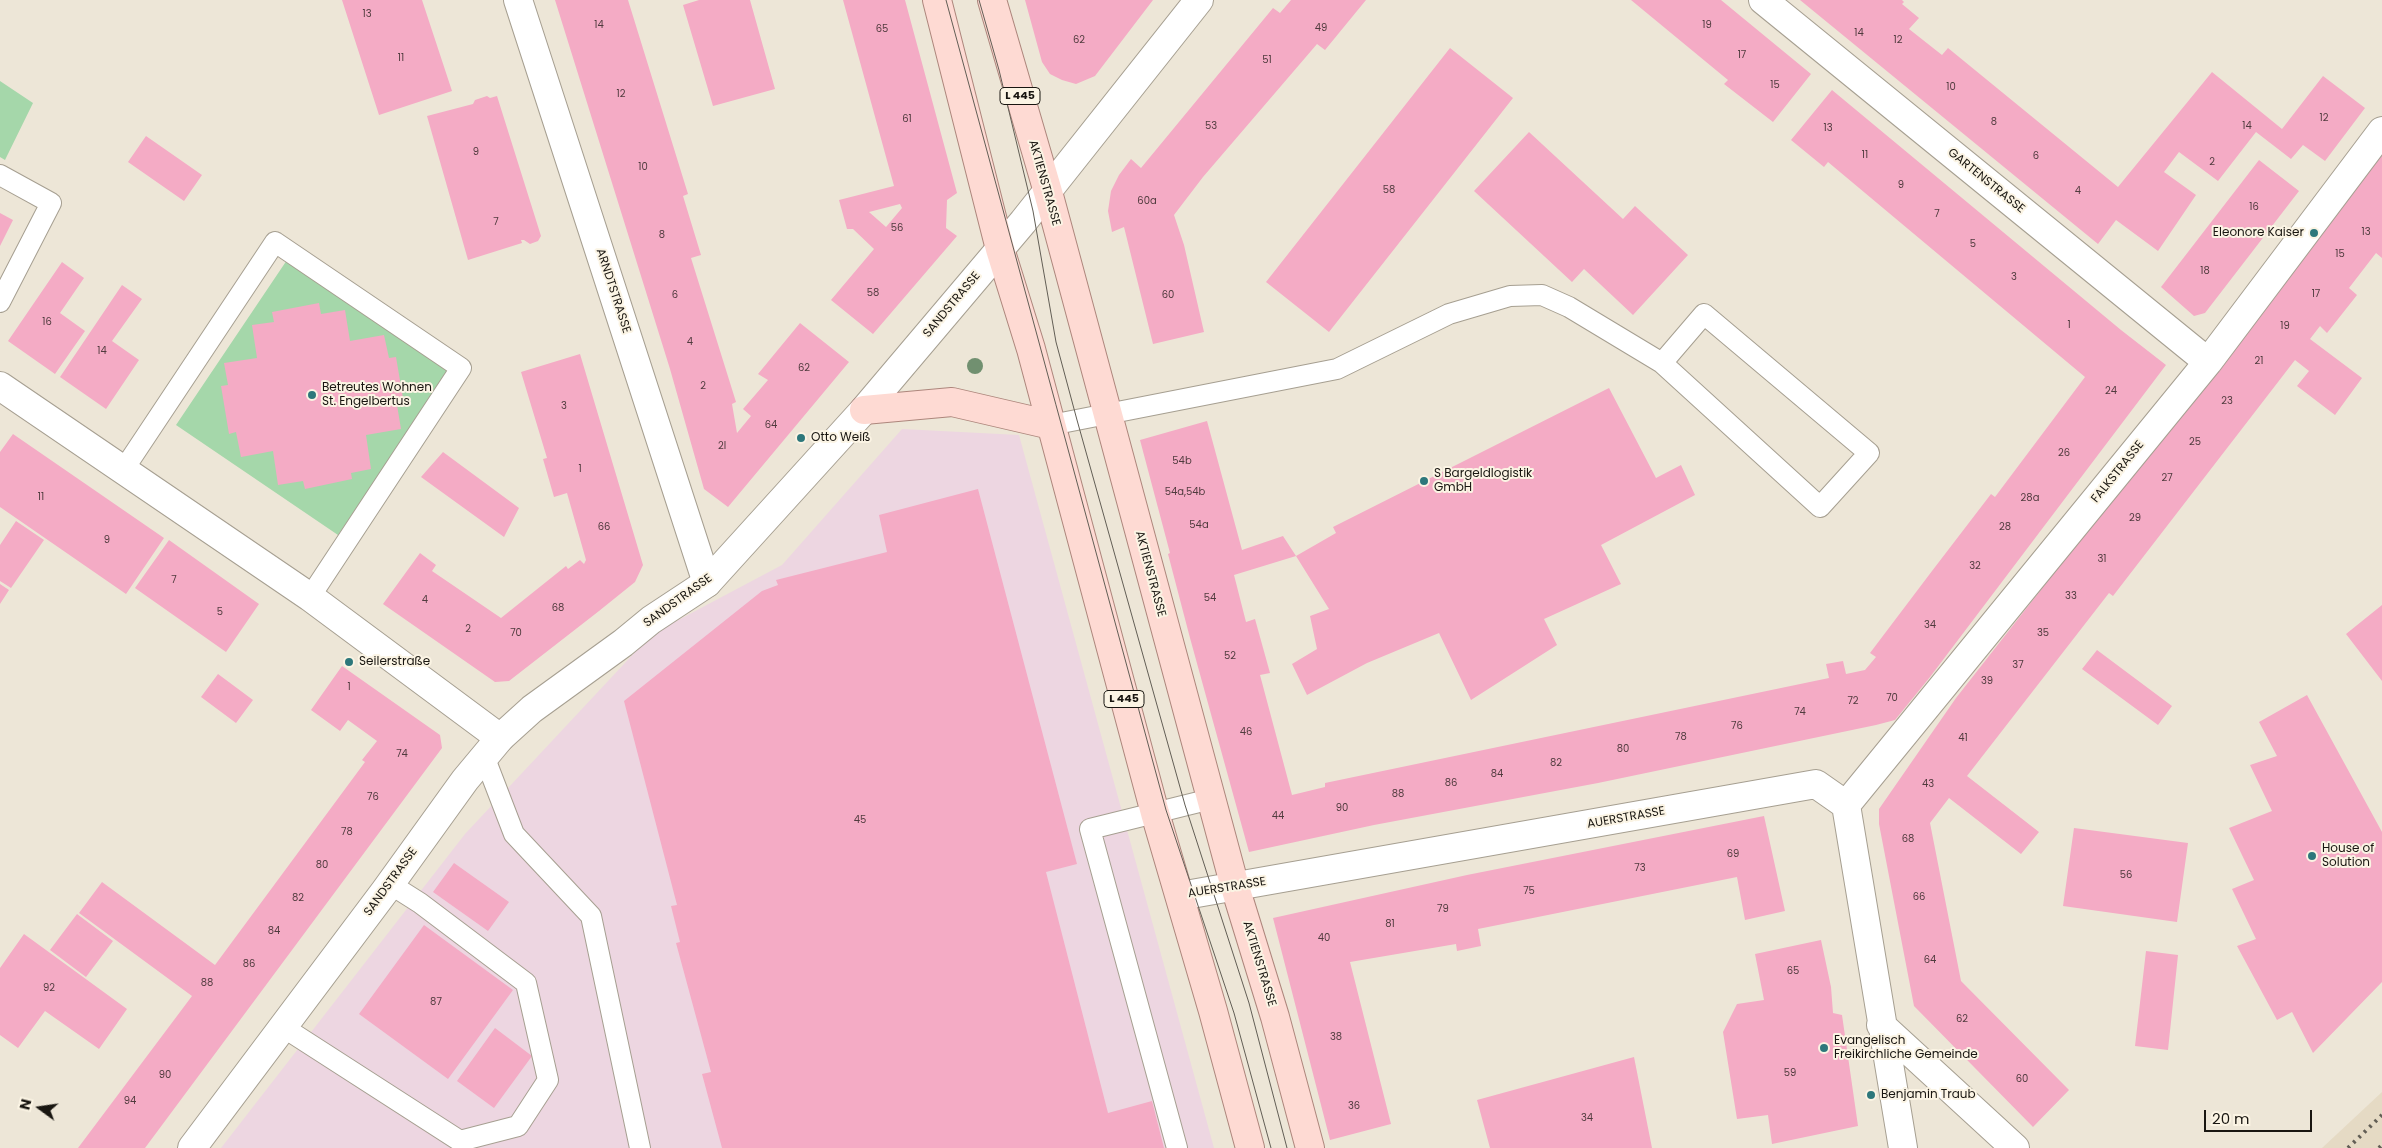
<!DOCTYPE html>
<meta charset="utf-8">
<style>
body{margin:0}
#map{position:relative;width:2382px;height:1148px;overflow:hidden;background:#ede6d7;font-family:Poppins,sans-serif}
canvas{display:block}
.north{position:absolute;left:15px;top:1083px;width:50px;height:50px;-webkit-text-stroke:4px #fbf4e4;paint-order:stroke;rotate:284deg;font-size:14px;font-weight:700;line-height:20px;text-align:center;color:#191611}
.north::after{content:'';display:block;margin:auto;width:18px;height:22px;background:#191611;clip-path:polygon(50% 0,100% 100%,50% 72%,0 100%)}
.scale{position:absolute;left:2204px;top:1110px;width:108px;height:22px;box-sizing:border-box;border:2px solid #191611;border-top:0;padding-left:6px;font-size:15px;line-height:18px;white-space:nowrap;color:#191611;-webkit-text-stroke:4px #fbf4e4;paint-order:stroke}
</style>
<div id="map">
<canvas width="2382" height="1148"></canvas>
<div class="north">N</div>
<div class="scale">20 m</div>
</div>
<script>
const ctx = document.querySelector('canvas').getContext('2d');
ctx.lineJoin = 'round';
function paint(path, color) { ctx.fillStyle = color; ctx.fill(path, 'evenodd'); }
function stroke(path, color, width, dash) { ctx.strokeStyle = color; ctx.lineWidth = width; ctx.lineCap = dash ? 'butt' : 'round'; ctx.setLineDash(dash || []); ctx.stroke(path); }
function label(font, color, halo, rows, align = 'center') {
  ctx.font = font + ' Poppins,sans-serif'; ctx.lineWidth = 4; ctx.setLineDash([]); ctx.textBaseline = 'middle'; ctx.strokeStyle = halo; ctx.fillStyle = color; for (const [text, x, y, turn = 0] of rows) {
    ctx.save(); ctx.translate(x, y); ctx.rotate((+turn || 0) * Math.PI / 180); ctx.textAlign = isNaN(turn) ? turn : align; if (halo) ctx.strokeText(text, 0, 0); ctx.fillText(text, 0, 0); ctx.restore();
  }
}
paint(new Path2D(`
 M2382 1092V1148H2322Z`), '#e5dac4');
paint(new Path2D(`
 M902 429 1019 435 1214 1148H221L465 834 652 634 782 565Z`), '#edd6e1');
paint(new Path2D(`
 M0 81 33 103 5 160 0 157Z
 M287 260 449 372 338 535 176 425Z`), '#a5d7aa');
paint(new Path2D(`
 M342 0H422L452 91 379 115Z
 M555 0H628L688 194 683 196 701 255 691 258 736 402 732 404 737 433 751 416 743 409 768 380 758 374 800 323 849 362 728 507 704 489 670 369Z
 M699 0H750L775 89 713 106 683 5Z
 M843 0H905L957 193 947 200 946 228 957 236 873 334 831 300 874 249 853 229H847L839 200 894 186ZM900 204 902 208 886 227 869 212Z
 M1025 0H1153L1095 76 1076 84 1062 80 1050 74 1042 62Z
 M1291 0H1366L1325 50 1317 44 1203 177 1174 215 1184 245 1204 332 1153 344 1124 227 1112 232 1108 211 1111 191 1119 175 1131 159 1141 168 1273 8 1280 13Z
 M1631 0H1721L1811 74 1773 122 1724 84 1728 80Z
 M1800 0H1902L1904 2 1902 4 1919 18 1909 29 1942 55 1948 48 2118 187 2212 72 2282 129 2323 76 2365 108 2325 161 2303 145 2291 159 2256 132 2218 181 2179 152 2164 172 2196 195 2158 251 2116 220 2098 244Z
 M1450 48 1513 98 1329 332 1266 282Z
 M1832 90 2121 330 2166 365 1930 677 1895 720 1876 725 1598 783 1374 825 1249 852 1190 638 1168 554 1170 553 1140 440 1207 421 1242 550 1283 536 1296 556 1234 575 1246 622 1255 619 1270 673 1260 675 1292 795 1325 787V783L1829 678 1826 664 1843 661 1846 674 1865 670 1876 657 1870 653 1932 571 1991 494 1995 497 2085 377 1828 162 1824 167 1791 140Z
 M487 96 490 98 497 96 541 236 538 241 530 244 524 240H521L522 243 468 260 427 116 473 104 475 100Z
 M1529 132 1623 219 1635 206 1688 255 1633 315 1584 269 1572 282 1474 191Z
 M146 136 202 175 184 201 128 162Z
 M2382 155V258L2376 253 2349 288 2357 295 2327 333 2320 326 2310 339 2362 378 2335 415 2297 386 2309 371 2295 360 2113 596 2109 593 1967 776 2039 832 2021 854 1949 798 1930 823 1961 981 2069 1090 2033 1127 1914 1006 1879 824V809L1956 698Z
 M2259 160 2299 191 2205 313 2194 316 2161 287Z
 M0 213 13 220 0 246Z
 M62 262 84 278 60 313 85 331 55 374 8 341Z
 M122 285 142 299 112 341 139 360 106 409 60 377Z
 M319 303 321 314 345 310 350 341 384 335 389 358 396 357 404 404 397 405 401 429 366 435 371 469 351 473 352 479 305 489 303 481 278 485 273 451 241 457 236 432 229 434 221 386 228 385 224 363 257 358 252 325 274 322 272 312Z
 M580 354 643 565 635 582 599 611 509 681 495 682 383 604 420 553 436 565 432 571 501 618 566 566 568 569 580 560 584 564 586 560 567 493 554 497 543 459 547 458 521 372Z
 M1609 388 1656 478 1681 465 1695 495 1601 545 1621 584 1544 619 1557 645 1471 700 1439 633 1367 663 1307 695 1292 664 1317 649 1310 616 1329 609 1296 556 1336 533 1333 527Z
 M13 434 164 538 126 594 0 507V452Z
 M443 452 519 508 504 537 421 477Z
 M978 489 1077 864 1046 872 1108 1113 1152 1101 1164 1148H722L702 1074 711 1072 676 943 680 942 671 906 677 905 624 701 762 591 778 585 776 580 887 552 879 515Z
 M16 521 44 540 11 588 0 581V545Z
 M169 540 259 604 226 652 135 588Z
 M0 584 9 590 0 604Z
 M2382 605V681L2346 634Z
 M2097 650 2172 706 2158 725 2082 669Z
 M342 666 440 735 442 748 145 1148H78L192 996 79 913 102 882 215 965 365 762 362 760 377 741 348 720 340 731 311 710Z
 M218 674 253 700 236 723 201 697Z
 M2307 695 2382 832V982L2313 1053 2292 1012 2277 1020 2237 946 2256 939 2232 889 2254 880 2229 828 2272 811 2250 765 2277 756 2259 722Z
 M1764 816 1785 911 1745 920 1737 877 1478 929 1481 946 1457 951 1456 944 1350 962 1391 1124 1330 1140 1273 918 1467 875Z
 M2074 828 2188 843 2177 922 2063 906Z
 M454 863 509 902 488 931 433 892Z
 M77 914 113 941 86 977 50 950Z
 M424 925 513 990 448 1079 359 1014Z
 M24 934 127 1009 99 1049 45 1011 18 1048 0 1035V968Z
 M1821 940 1831 987 1833 1013 1842 1015 1858 1126 1772 1144 1768 1115 1737 1119 1723 1032 1737 1004 1764 1000 1755 954Z
 M2146 951 2178 955 2168 1050 2135 1046Z
 M495 1028 532 1056 494 1108 457 1081Z
 M1634 1057 1652 1148H1490L1477 1100Z`), '#f4abc5');
const service = new Path2D(`
 M0 175 51 203 0 302
 M1051 425 1337 369 1449 314 1510 296 1542 295 1569 307 1662 363 1704 314 1869 453 1820 507 1662 363
 M124 469 275 242 461 368 310 597
 M484 756 514 834 591 916 640 1148
 M283 1027 460 1141 518 1126 548 1080 526 983 420 903 390 884
 M1177 1148 1090 829 1211 799`);
const minor = new Path2D(`
 M518 0 707 583
 M1763 0 2208 362
 M0 386 310 597 500 738
 M1846 805 2208 362 2382 131
 M1180 896 1816 784 1846 805 1903 1148
 M1881 1025 2015 1148`);
const tertiary = new Path2D(`
 M192 1148 385 891 465 780 500 738 532 709 623 643 651 620 707 583 864 410 1023 222 1199 0`);
const primary = new Path2D(`
 M937 0 1000 249 1031 349 1155 813 1213 1011 1250 1148
 M992 0 1048 192 1235 887 1275 1017 1310 1148
 M864 410 952 402 1051 425`);
stroke(service, '#a69f91', 22);
stroke(minor, '#a69f91', 30);
stroke(tertiary, '#a69f91', 30);
stroke(primary, '#ad867c', 30);
stroke(service, '#fff', 20);
stroke(minor, '#fff', 28);
stroke(tertiary, '#fff', 28);
stroke(primary, '#fedad3', 28);
stroke(new Path2D(`
 M946 0 1166 810 1234 1013 1271 1148
 M979 0 999 70 1033 211 1056 342 1077 420 1185 805 1249 1003 1287 1148`), '#625e55', 1);
stroke(new Path2D(`
 M2348 1148 2382 1115
 M2379 1148 2382 1145`), '#625e55', 4, [2.5, 5]);
ctx.fillStyle = '#719070';
for (const [x, y] of [
 [975,366]
]) { ctx.beginPath(); ctx.arc(x, y, 8, 0, 2 * Math.PI); ctx.fill(); }
for (const [x, y, r, color] of [
 [2314,233,5,"#2d777b"],
 [312,395,5,"#2d777b"],
 [801,438,5,"#2d777b"],
 [1424,481,5,"#2d777b"],
 [349,662,5,"#2d777b"],
 [2312,856,5,"#2d777b"],
 [1824,1048,5,"#2d777b"],
 [1871,1095,5,"#2d777b"]
]) { const dot = new Path2D(); dot.arc(x, y, r, 0, 2 * Math.PI); ctx.fillStyle = color; ctx.fill(dot); stroke(dot, '#fbf4e4', 2); }
label('10px', '#503b3e', null, [
 ["13",367,14],
 ["14",599,25],
 ["19",1707,25],
 ["49",1321,28],
 ["65",882,29],
 ["14",1859,33],
 ["62",1079,40],
 ["12",1898,40],
 ["17",1742,55],
 ["11",401,58],
 ["51",1267,60],
 ["15",1775,85],
 ["10",1951,87],
 ["12",621,94],
 ["12",2324,118],
 ["61",907,119],
 ["8",1994,122],
 ["53",1211,126],
 ["14",2247,126],
 ["13",1828,128],
 ["9",476,152],
 ["11",1865,155],
 ["6",2036,156],
 ["2",2212,162],
 ["10",643,167],
 ["9",1901,185],
 ["58",1389,190],
 ["4",2078,191],
 ["60a",1147,201],
 ["16",2254,207],
 ["7",1937,214],
 ["7",496,222],
 ["56",897,228],
 ["13",2366,232],
 ["8",662,235],
 ["5",1973,244],
 ["15",2340,254],
 ["18",2205,271],
 ["3",2014,277],
 ["58",873,293],
 ["17",2316,294],
 ["6",675,295],
 ["60",1168,295],
 ["16",47,322],
 ["1",2069,325],
 ["19",2285,326],
 ["4",690,342],
 ["14",102,351],
 ["21",2259,361],
 ["62",804,368],
 ["2",703,386],
 ["24",2111,391],
 ["23",2227,401],
 ["3",564,406],
 ["64",771,425],
 ["25",2195,442],
 ["2I",722,446],
 ["26",2064,453],
 ["54b",1182,461],
 ["1",580,469],
 ["27",2167,478],
 ["54a,54b",1185,492],
 ["11",41,497],
 ["28a",2030,498],
 ["29",2135,518],
 ["54a",1199,525],
 ["66",604,527],
 ["28",2005,527],
 ["9",107,540],
 ["31",2102,559],
 ["32",1975,566],
 ["7",174,580],
 ["33",2071,596],
 ["54",1210,598],
 ["4",425,600],
 ["68",558,608],
 ["5",220,612],
 ["34",1930,625],
 ["2",468,629],
 ["70",516,633],
 ["35",2043,633],
 ["52",1230,656],
 ["37",2018,665],
 ["39",1987,681],
 ["1",349,687],
 ["70",1892,698],
 ["72",1853,701],
 ["74",1800,712],
 ["76",1737,726],
 ["46",1246,732],
 ["78",1681,737],
 ["41",1963,738],
 ["80",1623,749],
 ["74",402,754],
 ["82",1556,763],
 ["84",1497,774],
 ["86",1451,783],
 ["43",1928,784],
 ["88",1398,794],
 ["76",373,797],
 ["90",1342,808],
 ["44",1278,816],
 ["45",860,820],
 ["78",347,832],
 ["68",1908,839],
 ["69",1733,854],
 ["80",322,865],
 ["73",1640,868],
 ["56",2126,875],
 ["75",1529,891],
 ["66",1919,897],
 ["82",298,898],
 ["79",1443,909],
 ["81",1390,924],
 ["84",274,931],
 ["40",1324,938],
 ["64",1930,960],
 ["86",249,964],
 ["65",1793,971],
 ["88",207,983],
 ["92",49,988],
 ["87",436,1002],
 ["62",1962,1019],
 ["38",1336,1037],
 ["59",1790,1073],
 ["90",165,1075],
 ["60",2022,1079],
 ["94",130,1101],
 ["36",1354,1106],
 ["34",1587,1118]
]);
for (const [x, y, w] of [
 [1020,96,40],
 [1124,699,40]
]) { const box = new Path2D(); box.roundRect(x - w / 2, y - 8.5, w, 17, 4); ctx.fillStyle = '#fbf4e4'; ctx.fill(box); stroke(box, '#191611', 1); }
label('bold 11px', '#191611', null, [
 ["L 445",1020,96],
 ["L 445",1124,699]
]);
label('12px', '#191611', '#fbf4e4', [
 ["GARTENSTRASSE",1986,181,39],
 ["AKTIENSTRASSE",1044,183,74],
 ["ARNDTSTRASSE",613,291,72],
 ["SANDSTRASSE",952,305,-50],
 ["FALKSTRASSE",2118,472,-51],
 ["AKTIENSTRASSE",1150,574,75],
 ["SANDSTRASSE",678,601,-36],
 ["AUERSTRASSE",1626,818,-10],
 ["SANDSTRASSE",391,882,-54],
 ["AUERSTRASSE",1227,888,-9],
 ["AKTIENSTRASSE",1259,964,73]
]);
label('12px', '#191611', '#fbf4e4', [
 ["Eleonore Kaiser",2304,233,"right"],
 ["Betreutes Wohnen",322,388],
 ["St. Engelbertus",322,402],
 ["Otto Weiß",811,438],
 ["S Bargeldlogistik",1434,474],
 ["GmbH",1434,488],
 ["Seilerstraße",359,662],
 ["House of",2322,849],
 ["Solution",2322,863],
 ["Evangelisch",1834,1041],
 ["Freikirchliche Gemeinde",1834,1055],
 ["Benjamin Traub",1881,1095]
], 'left');
</script>
